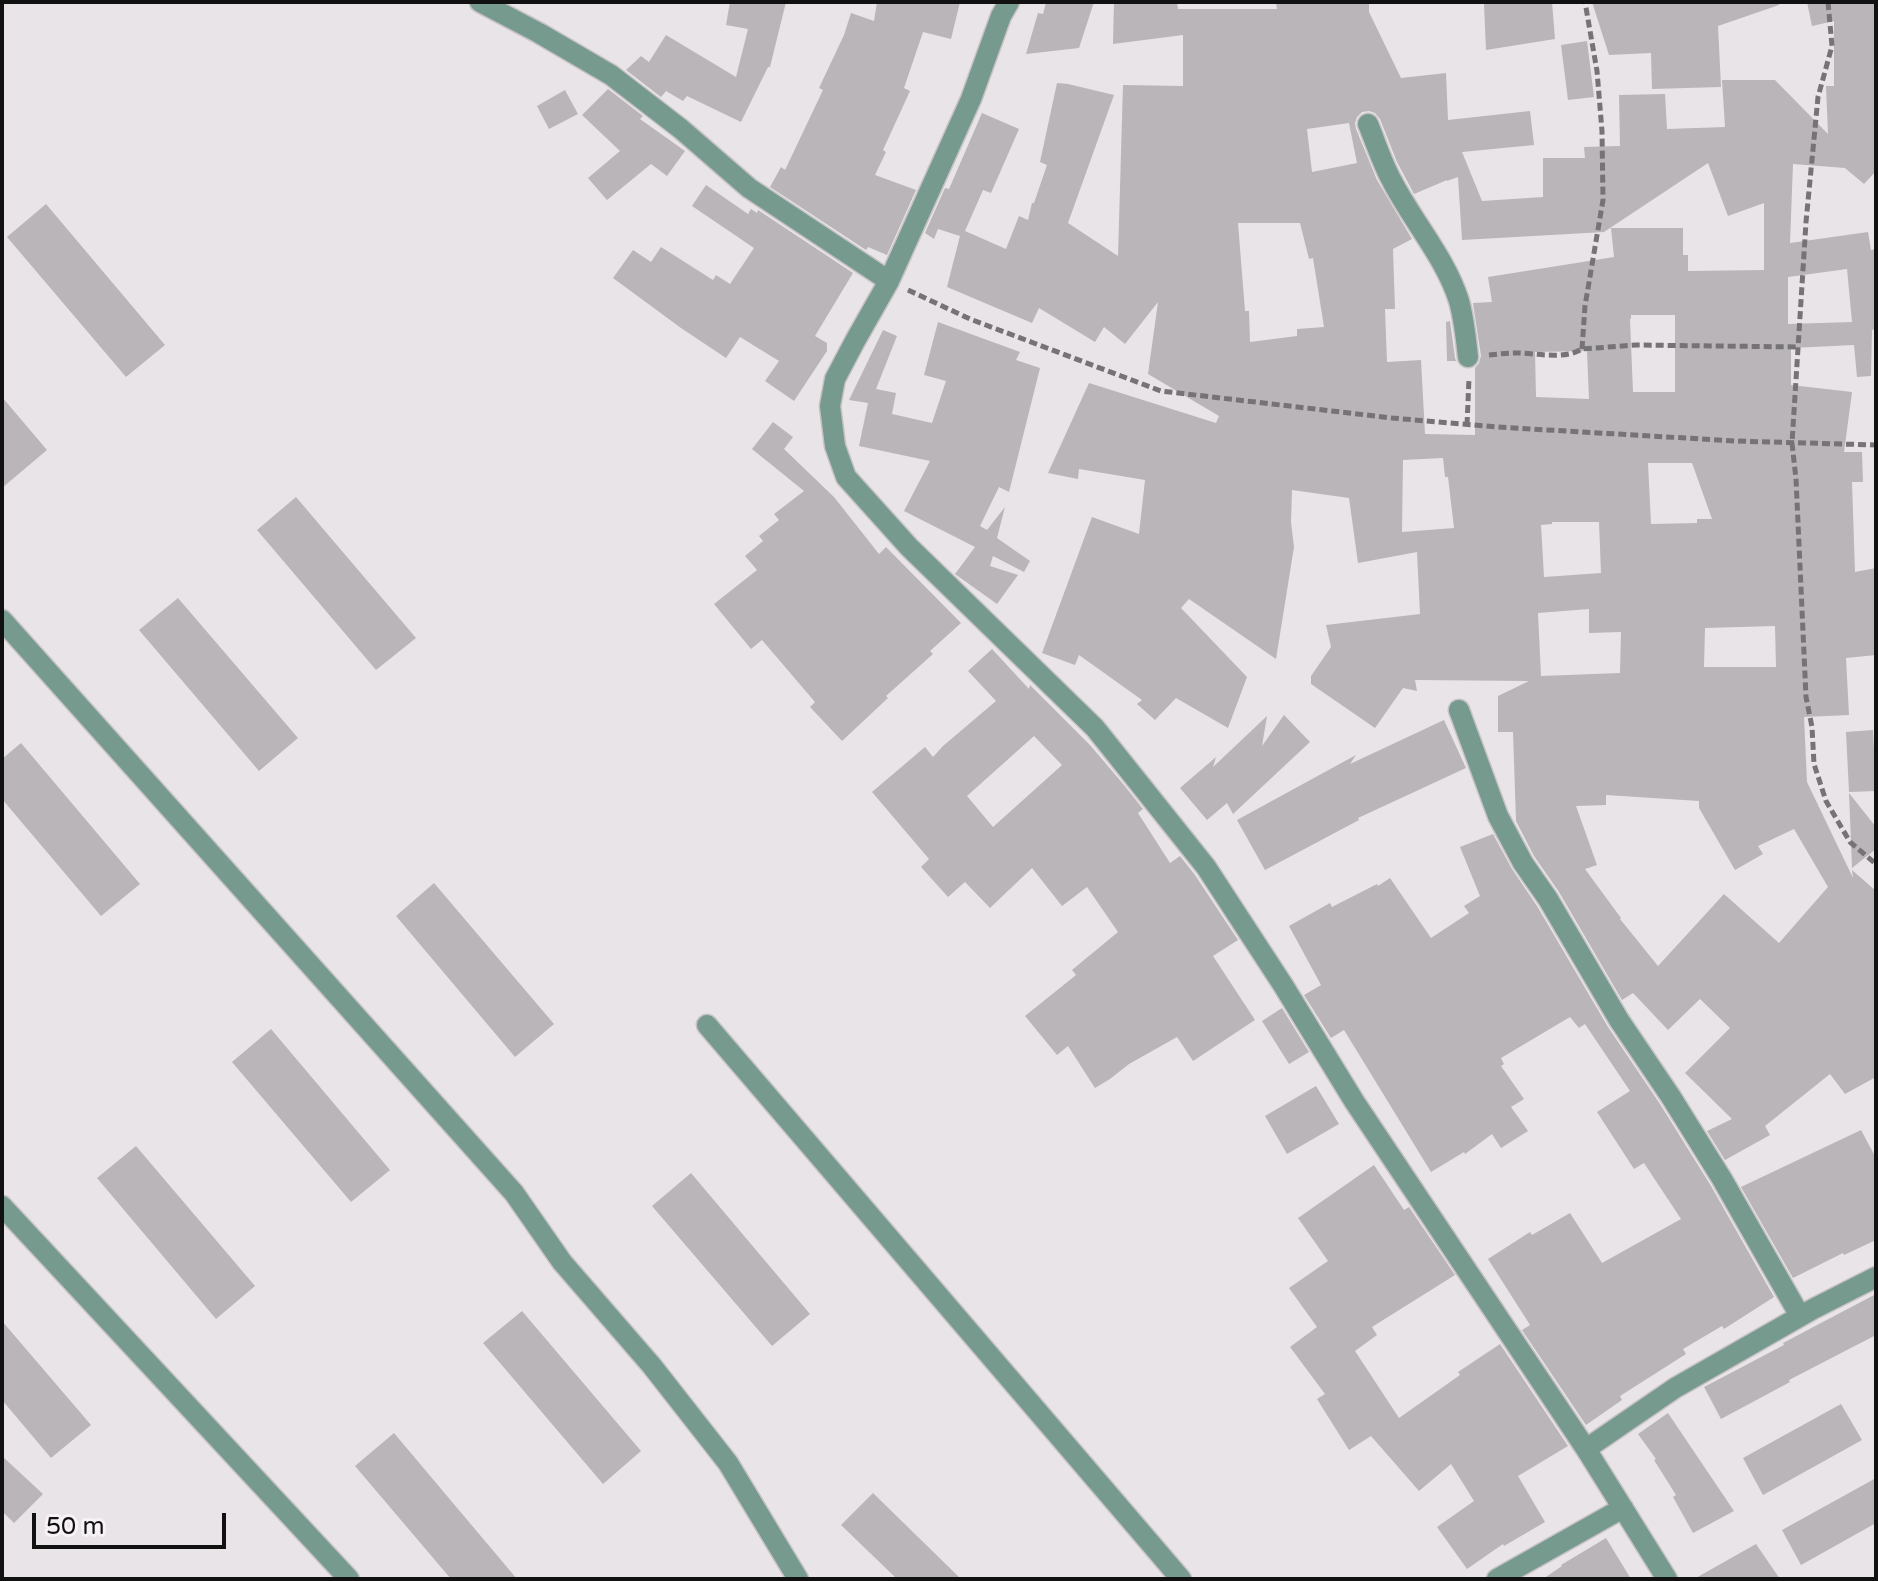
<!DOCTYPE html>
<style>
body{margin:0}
#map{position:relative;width:1878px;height:1581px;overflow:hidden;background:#e9e4e8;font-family:"Varela Round",sans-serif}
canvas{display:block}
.frame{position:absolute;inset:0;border:4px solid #121112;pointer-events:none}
.scale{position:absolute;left:32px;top:1513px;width:194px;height:36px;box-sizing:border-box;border:4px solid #121112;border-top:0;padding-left:10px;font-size:24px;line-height:28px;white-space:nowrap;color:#121112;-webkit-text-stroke:6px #f6f2f5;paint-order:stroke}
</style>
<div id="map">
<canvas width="1878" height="1581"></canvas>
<div class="frame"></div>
<div class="scale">50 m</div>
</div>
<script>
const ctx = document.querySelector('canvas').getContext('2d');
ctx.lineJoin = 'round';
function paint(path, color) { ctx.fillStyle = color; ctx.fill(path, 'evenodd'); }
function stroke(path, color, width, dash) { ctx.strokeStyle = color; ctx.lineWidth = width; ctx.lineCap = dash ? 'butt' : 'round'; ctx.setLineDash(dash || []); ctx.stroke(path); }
paint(new Path2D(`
 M730 2H786L770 67H768L741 122 687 96 683 101 666 91 661 97 626 70 641 56 649 62 666 35 736 77 748 29 726 25Z
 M877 2H960L951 39 923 32 904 88 910 91 883 150 886 152 875 175 916 190 887 255 868 247 866 250 770 187 781 167 785 170 823 90 819 88 844 35 851 13 874 21Z
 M1046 2H1094L1079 48 1026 54 1038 13 1043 14Z
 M1114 2H1177L1178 9H1277L1276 2H1369V12L1401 78 1446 73 1448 120 1530 111 1534 145 1462 152 1482 201 1543 197V158H1585L1584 147 1620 146 1619 95 1665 94 1667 129 1725 127 1722 80H1775L1828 134 1826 86H1834V21L1812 26 1807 2H1876V171L1864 184 1845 168 1793 164 1790 243 1868 232 1871 250 1876 249V329L1872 330 1871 376 1857 377 1854 345 1791 348V385L1852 392 1844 452H1862L1863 482H1852L1855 572 1876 568V655L1846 658 1849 715 1804 717 1807 782 1853 878 1852 870 1876 891V1077L1845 1094 1830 1074 1765 1126 1770 1135 1725 1160 1707 1131 1732 1119 1685 1073 1730 1028 1700 999 1668 1030 1633 993 1622 1000 1559 892 1534 856 1516 821 1513 732H1498V696L1529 681 1415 680 1417 691 1403 688 1375 728 1311 684V676L1331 647 1326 625 1420 614 1417 552 1358 563 1349 498 1292 490 1291 522 1294 547 1276 659 1189 599 1181 608 1247 677 1228 728 1176 698 1155 720 1137 704 1142 700 1079 655 1075 665 1042 653 1092 517 1139 534 1145 480 1079 469 1078 479 1048 473 1089 383 1216 423 1219 416 1148 374 1158 302 1125 344 1104 327 1095 342 1039 308 1032 323 947 287 960 236 938 229 934 239 925 233 945 188 949 189 982 113 1019 129 991 193 983 190 965 231 1006 249 1019 216 1028 220 1032 203H1034L1047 165 1040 162 1057 83 1068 84 1114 95 1068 223 1118 256 1123 85 1183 86V35L1113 44ZM1369 111 1375 113 1380 119 1397 162 1414 194 1447 180V181L1458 177 1462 240 1604 232 1708 163 1728 216 1764 203V270L1688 271V255H1683V228H1611L1614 257 1488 277 1492 302 1473 303 1481 356 1479 363 1475 368V435L1425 434 1421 360 1387 362 1385 309H1395L1393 249 1412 239 1377 180 1356 129 1355 123 1357 117 1362 112ZM1349 123 1357 163 1312 172 1307 129ZM1238 223H1300L1309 259 1313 258 1324 327 1297 329V336L1250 342 1249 311H1245ZM1847 269 1852 322 1788 324V277ZM1631 315H1675V392H1633L1630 319H1631ZM1587 351 1589 399 1536 397 1535 352ZM1443 458 1445 477H1448L1454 528 1402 532 1403 460ZM1648 463H1692L1712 519H1697V523L1651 524ZM1552 522H1599L1601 573 1544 577 1541 525 1552 524ZM1589 609V633L1621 632 1620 673 1541 676 1538 613ZM1775 626 1776 667H1704L1705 628ZM1606 795 1699 801V808L1735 870 1763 854 1758 846 1794 829 1828 887 1779 943 1724 894 1658 966 1620 919 1621 918 1585 869 1597 865 1576 806 1606 805Z
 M1519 2H1552L1555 39 1486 50 1484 4Z
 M1592 2H1778L1779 5 1718 26 1721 87 1652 89 1651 53 1609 55Z
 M1587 41 1594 97 1568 100 1561 45Z
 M608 89 643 116 640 119 685 151 667 176 651 164 607 200 588 178 620 151 582 115Z
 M565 90 578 114 549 129 537 106Z
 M706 185 748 214 751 209 757 213 758 210 853 273 815 336 827 343V351L794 401 765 381 779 361 740 337 726 358 681 328 613 278 633 250 651 262 661 247 713 280 716 275 730 284 754 248 692 206Z
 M46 204 165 345 126 377 7 237Z
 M1450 321 1455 358 1456 361H1447L1446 322Z
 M938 322 1020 352 1016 360 1040 368 1009 492 999 487 980 526 987 530 1005 507 997 538 1030 561 1024 572 993 556 990 566 1018 575 997 604 955 574 975 547 904 511 930 461 859 446 868 403 849 400 883 330 897 336 876 389 896 393 892 414 932 423 946 381 924 375Z
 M2 397 47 450 2 488Z
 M773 422 793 437 784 449 834 497 879 554 886 547 961 623 930 651 933 654 886 696 888 698 842 741 810 707 815 702 762 640 751 649 714 604 757 570 745 556 763 541 759 536 779 520 774 514 804 491 752 449Z
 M296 497 416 638 376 670 257 530Z
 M178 598 298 738 259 771 139 630Z
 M992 649 1029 689 1030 685 1090 745 1124 785 1143 809 1138 813 1170 863 1180 856 1195 875 1238 940 1213 956 1255 1020 1193 1061 1177 1037 1129 1064 1110 1079 1095 1088 1068 1046 1057 1055 1025 1016 1076 975 1072 970 1118 932 1087 887 1062 906 1032 868 990 908 965 882 948 897 921 867 929 859 872 792 925 747 933 757 943 746 996 701 968 671ZM1034 736 1062 765 993 827 967 796Z
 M1284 715 1310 742 1233 814 1227 803 1207 820 1180 788 1216 757 1213 767 1267 716 1262 746Z
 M1444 720 1466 768 1358 818 1359 820 1265 870 1237 820 1356 755 1350 764Z
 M1873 730 1876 791 1849 792 1846 732Z
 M21 743 140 884 101 916 2 799V759Z
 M1849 793 1876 827V849L1852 868Z
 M1493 834 1512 869 1537 906 1608 1027 1660 1104 1711 1186 1774 1297 1724 1329 1722 1326 1683 1349 1686 1354 1620 1396 1622 1400 1586 1425 1522 1330 1530 1325 1488 1259 1530 1232 1532 1235 1570 1213 1602 1263 1681 1219 1644 1163 1634 1169 1597 1112 1630 1091 1585 1024 1579 1028 1570 1017 1501 1058 1504 1064 1501 1066 1524 1099 1511 1107 1528 1131 1501 1148 1492 1134 1465 1154 1464 1152 1431 1172 1344 1030 1331 1038 1304 995 1321 985 1289 926 1330 903 1332 907 1377 884 1378 886 1390 878 1431 938 1469 913 1464 906 1480 896 1460 847Z
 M434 883 554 1024 515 1057 396 916Z
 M1282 1008 1309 1052 1289 1064 1262 1021Z
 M271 1029 390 1170 351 1202 232 1062Z
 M1316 1086 1339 1124 1287 1154 1265 1116Z
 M1861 1130 1876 1158V1240L1844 1255 1843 1253 1793 1278 1741 1187Z
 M136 1146 255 1286 216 1319 97 1178Z
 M1374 1165 1404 1210 1409 1207 1455 1275 1372 1327 1377 1335 1355 1351 1399 1418 1460 1375 1458 1372 1500 1344 1568 1446 1518 1476 1545 1522 1504 1546 1503 1544 1467 1569 1437 1527 1474 1501 1451 1464 1419 1491 1371 1436 1349 1450 1317 1399 1325 1394 1290 1347 1317 1327 1289 1288 1328 1261 1298 1218Z
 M691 1173 810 1314 772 1346 652 1206Z
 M1876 1294V1335L1789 1380 1790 1382 1721 1419 1704 1387 1784 1345 1783 1343Z
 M522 1311 641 1451 603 1484 483 1343Z
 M2 1321 91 1425 51 1458 2 1400Z
 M1841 1404 1862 1440 1763 1495 1743 1458Z
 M1668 1413 1734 1511 1693 1533 1673 1497 1676 1495 1654 1460 1656 1459 1638 1434Z
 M394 1433 517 1579H451L355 1466Z
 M2 1456 43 1494 14 1523 2 1511Z
 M1876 1478V1523L1801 1565 1782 1530Z
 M873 1493 961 1579H897L841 1525Z
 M1606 1538 1631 1579H1543L1562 1566 1561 1565Z
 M1756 1544 1780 1579H1694Z`), '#b9b5b8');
const street = new Path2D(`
 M480 2 539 33 611 75 681 129 749 188 889 281
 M1009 2 1001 16 971 99 889 281 855 341 835 379 830 406 835 446 846 477 909 547 1095 728 1206 867 1283 985 1354 1101 1586 1449 1667 1579
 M1368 124C1376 143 1382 163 1392 181 1413 222 1445 257 1459 301 1464 319 1466 338 1468 357
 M2 620 514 1193 562 1262 652 1366 728 1463 798 1579
 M1459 710 1498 816 1523 863 1548 899 1619 1020 1671 1097 1722 1179 1800 1316
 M707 1025 1181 1579
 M2 1206 349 1579
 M1586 1449 1675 1388 1813 1309 1876 1277
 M1497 1579 1623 1508`);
stroke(street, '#c7c2c6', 23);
stroke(new Path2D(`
 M1828 2 1832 46 1818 97 1806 222 1792 443 1796 479 1806 697 1812 727 1814 764 1826 801 1850 842 1876 864
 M908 290 970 319 1161 391 1392 418 1497 427 1736 441 1876 445
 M1582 349 1585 306 1603 200 1602 131 1597 71 1585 2
 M1489 355C1498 354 1507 353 1516 353 1536 353 1564 360 1582 349L1636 345 1799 347
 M1467 425 1469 378`), '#767376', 5, [8, 4]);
stroke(street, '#769a8e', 20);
</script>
